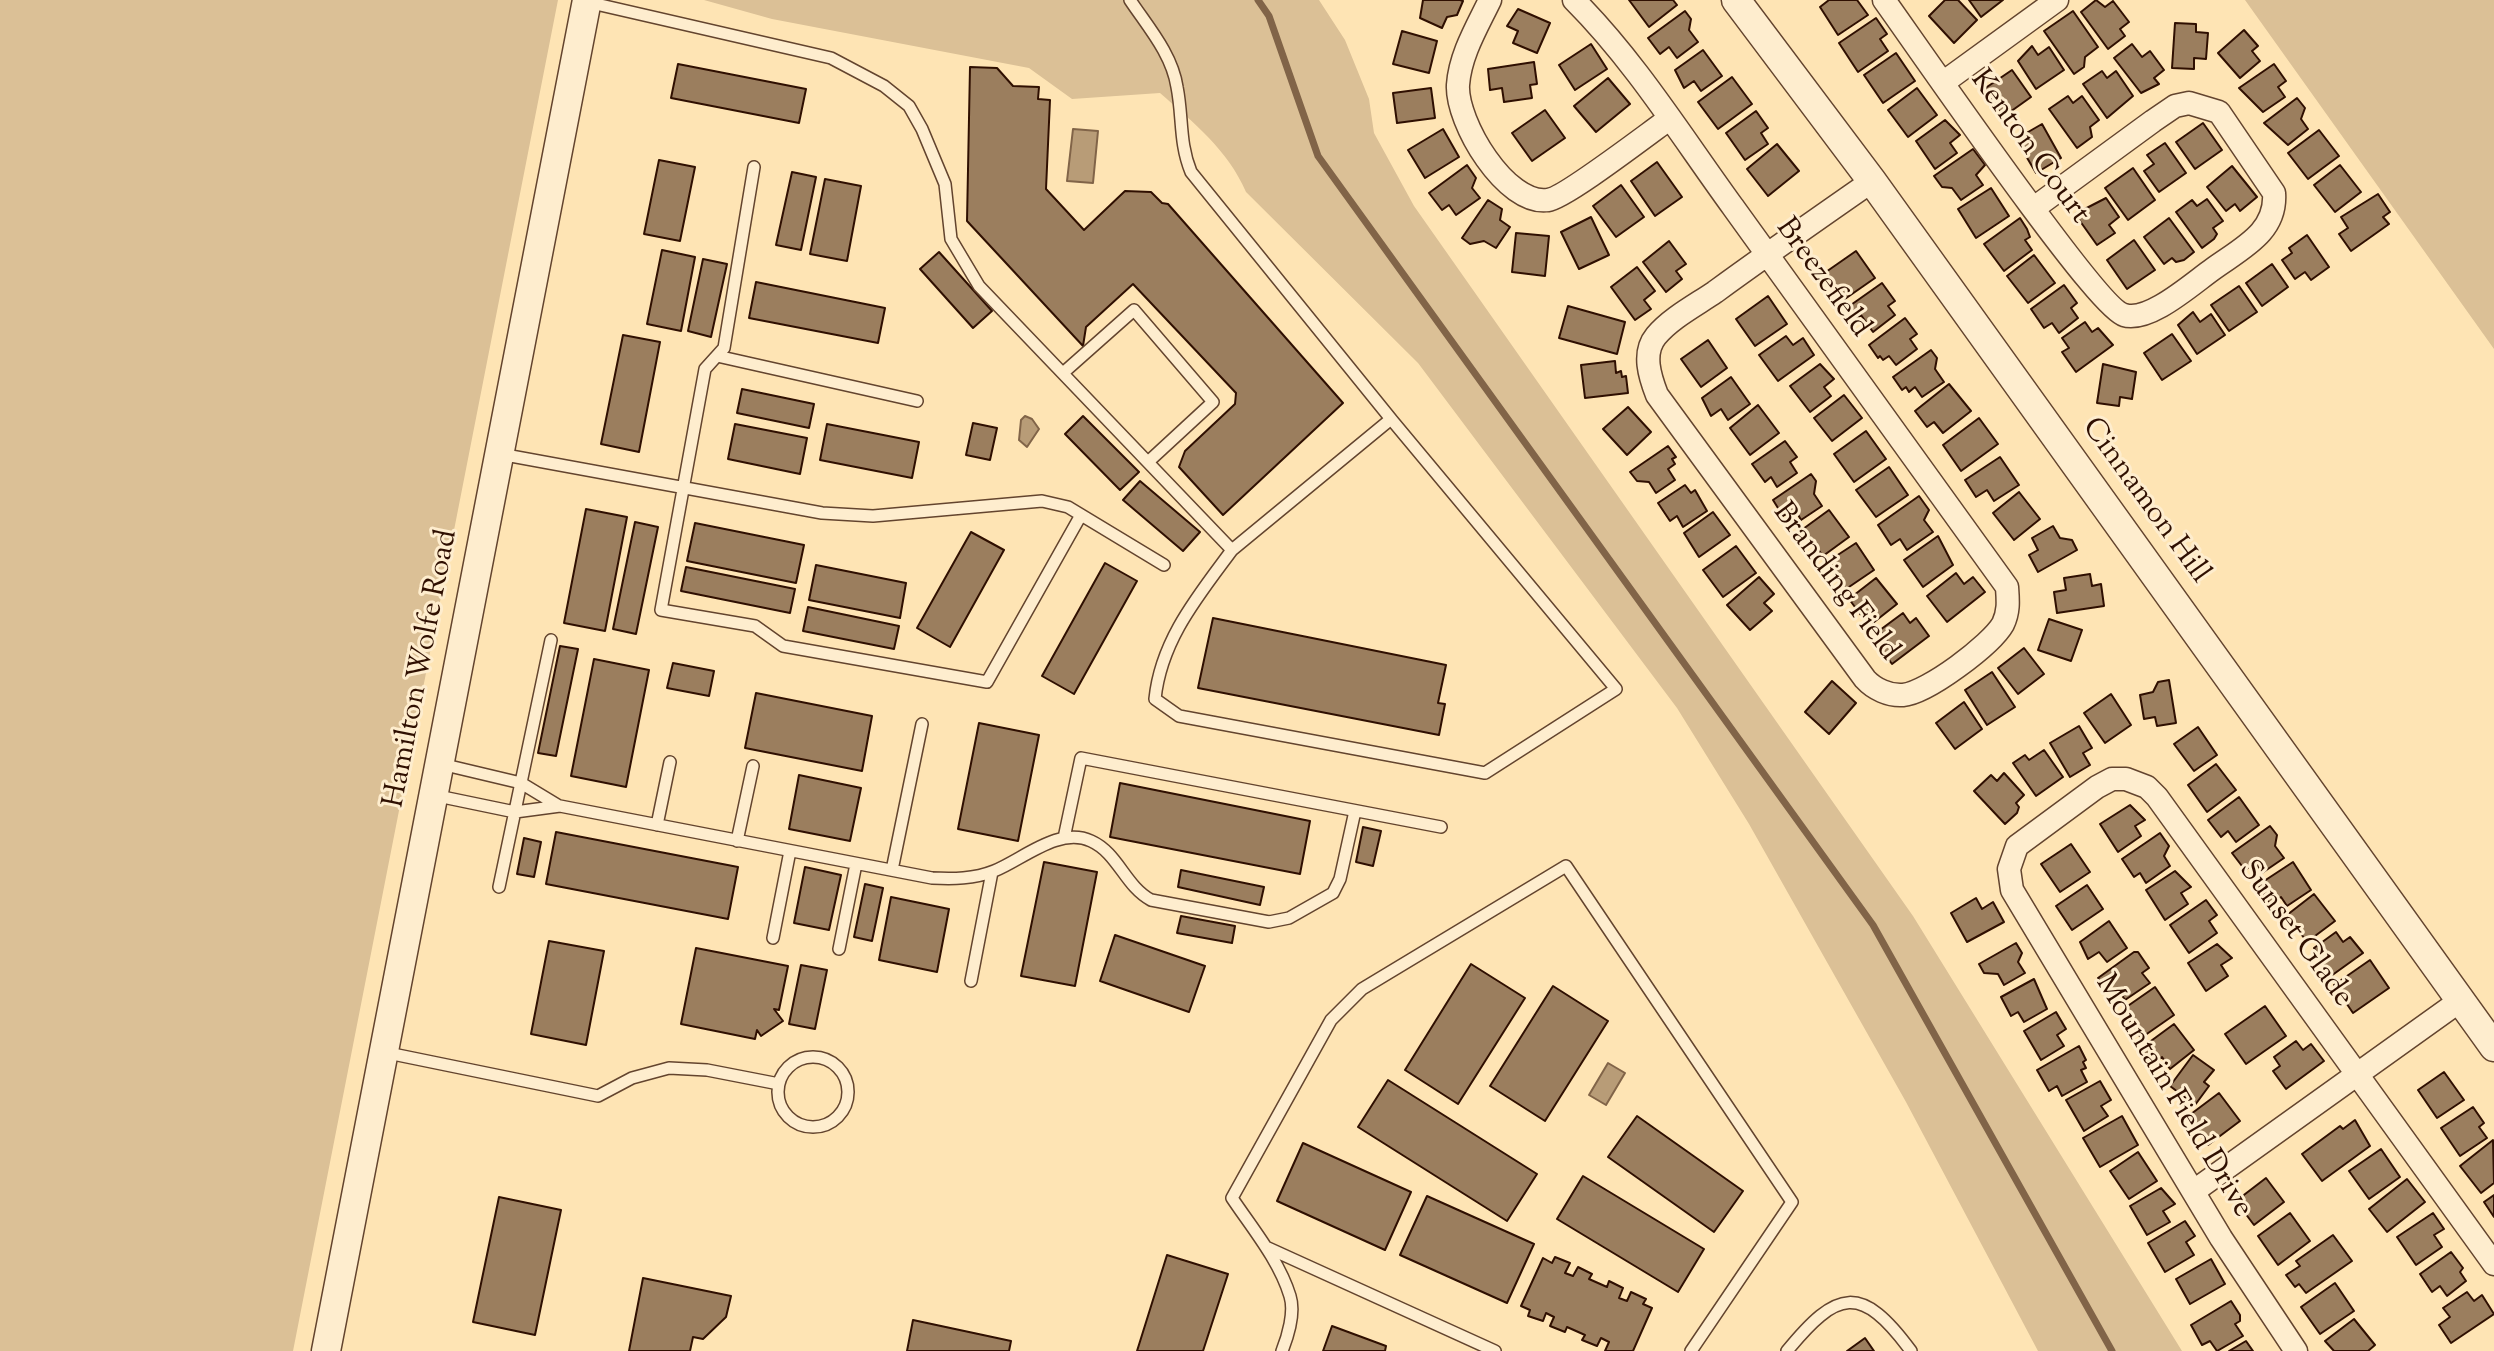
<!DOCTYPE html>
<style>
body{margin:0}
canvas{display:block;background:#fee4b4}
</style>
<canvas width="2494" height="1351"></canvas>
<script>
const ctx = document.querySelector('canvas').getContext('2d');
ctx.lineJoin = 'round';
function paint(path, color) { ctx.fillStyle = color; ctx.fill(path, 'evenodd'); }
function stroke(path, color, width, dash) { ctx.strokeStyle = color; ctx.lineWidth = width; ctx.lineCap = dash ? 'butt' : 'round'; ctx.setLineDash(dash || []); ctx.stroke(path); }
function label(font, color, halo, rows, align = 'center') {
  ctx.font = font + ' "Sorts Mill Goudy",serif'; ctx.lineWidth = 6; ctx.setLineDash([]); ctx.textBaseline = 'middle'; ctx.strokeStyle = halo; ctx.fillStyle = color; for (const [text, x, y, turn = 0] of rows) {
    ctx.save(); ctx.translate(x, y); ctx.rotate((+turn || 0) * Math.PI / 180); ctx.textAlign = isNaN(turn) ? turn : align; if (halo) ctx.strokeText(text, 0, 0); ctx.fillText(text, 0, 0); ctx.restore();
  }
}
paint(new Path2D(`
 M0 0H558L293 1351H0Z
 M704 0H1319L1345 40 1369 99 1374 133 1414 206 1913 916 2182 1351H2038L1906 1102 1749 824 1677 708 1418 363 1246 192C1228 150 1194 123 1160 93L1072 99 1029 68 772 19Z
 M2245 0H2494V349Z`), '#dbc096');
const water = new Path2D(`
 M1073 129 1098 131 1093 183 1067 181Z
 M1025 416 1032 419 1039 429 1027 447 1019 440 1021 420Z
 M1608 1063 1625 1073 1606 1105 1589 1095Z`);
paint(water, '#b89c77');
stroke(water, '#816448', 2);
stroke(new Path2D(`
 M1258 0 1269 16 1318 156 1873 925 2112 1351`), '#816448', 7);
const building = new Path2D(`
 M1423 0H1460L1463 1 1457 15 1447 17 1442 28 1420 18Z
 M1629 0H1673L1677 5 1649 27Z
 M1829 0H1857L1868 15 1838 35 1820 7Z
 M1945 0H1958L1977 20 1954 43 1929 16Z
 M1969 0H2003L1981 17Z
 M2096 0 2105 7 2113 1 2129 22 2120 29 2125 36 2108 49 2081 12Z
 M1518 9 1550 23 1537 53 1513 43 1518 31 1507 26Z
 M1685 11 1691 19 1689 30 1698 42 1677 58 1669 47 1660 54 1648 38Z
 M2073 11 2098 47 2085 57 2084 67 2074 74 2044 31Z
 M1876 18 1887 34 1880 39 1888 51 1858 72 1839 43Z
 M2175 23 2196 24V32L2208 33 2206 59 2194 58V69L2172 68Z
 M2244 30 2258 46 2252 51 2260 61 2240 78 2218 53Z
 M1402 31 1437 41 1429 73 1393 64Z
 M1591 44 1607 69 1575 90 1559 65Z
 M2132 44 2142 57 2150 51 2164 70 2154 78 2159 84 2141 93 2114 58Z
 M2032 46 2038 55 2049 47 2064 70 2036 89 2018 61Z
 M1703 50 1722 76 1701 91 1694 81 1684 88 1675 70Z
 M1896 53 1915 81 1883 103 1864 75Z
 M1534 62 1537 84 1530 85 1532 98 1504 102 1502 88 1490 90 1488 69Z
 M678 64 806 89 799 123 671 98Z
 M2274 64 2286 81 2278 87 2285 97 2263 112 2239 88Z
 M970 67 997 68 1013 86 1039 87 1038 99 1050 100 1046 189 1084 230 1125 191 1151 192 1162 203 1168 204 1343 403 1223 515 1179 467 1185 451 1235 404 1236 393 1133 284 1086 327 1083 346 967 221Z
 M2012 70 2031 97 2003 117 1984 89Z
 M2102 71 2107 78 2116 71 2133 96 2107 118 2083 84Z
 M1732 77 1752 104 1718 129 1698 102Z
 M1608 78 1630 104 1596 132 1574 106Z
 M1431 88 1435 118 1397 123 1393 93Z
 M1917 88 1937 115 1908 137 1888 110Z
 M2068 96 2073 103 2082 96 2099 120 2090 127 2092 137 2077 148 2049 109Z
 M2297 98 2305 108 2301 119 2308 129 2288 145 2264 123Z
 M1545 110 1565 138 1532 161 1512 133Z
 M1756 111 1768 128 1761 133 1768 144 1745 160 1726 133Z
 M1945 120 1960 135 1950 143 1957 153 1935 169 1916 141Z
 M2203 123 2222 150 2195 169 2176 142Z
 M2042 124 2061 158 2036 173 2016 139Z
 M1443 129 1459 157 1425 178 1408 150Z
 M2319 130 2339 156 2308 179 2288 153Z
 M2165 143 2186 173 2159 192 2144 171 2154 164 2147 155Z
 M1777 144 1799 171 1768 196 1747 169Z
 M1973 149 1985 165 1976 175 1983 185 1961 200 1952 188 1942 187 1934 176Z
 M659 160 695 167 680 241 644 234Z
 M1657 162 1682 197 1655 216 1631 181Z
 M1467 165 1476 178 1472 188 1480 198 1456 215 1449 205 1442 210 1429 193Z
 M2340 165 2361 192 2335 212 2314 185Z
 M2232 166 2257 197 2240 211 2235 204 2226 211 2207 187Z
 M2133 168 2155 200 2128 220 2105 188Z
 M792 172 816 177 801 250 776 245Z
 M825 179 861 186 847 261 810 254Z
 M1621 185 1644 217 1616 237 1593 206Z
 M1991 188 2009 216 1976 238 1958 209Z
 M2378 194 2390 212 2383 217 2389 224 2351 251 2339 234 2348 228 2341 217Z
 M2106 198 2119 217 2109 225 2115 233 2097 245 2075 214Z
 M2207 199 2223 221 2213 228 2217 234 2214 239 2202 248 2176 212 2192 200 2197 206Z
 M1488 200 1502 209 1500 220 1510 227 1496 248 1484 241 1470 244 1462 238Z
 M1591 217 1609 255 1579 269 1561 232Z
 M2020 218 2027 229 2030 237 2025 240 2032 250 2004 271 1984 244Z
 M2169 218 2194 252 2184 260 2176 262 2172 258 2164 264 2144 237Z
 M1516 233 1549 236 1545 276 1512 272Z
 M2307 235 2329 267 2311 280 2305 272 2295 279 2282 260 2292 253 2289 248Z
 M2134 240 2155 270 2127 289 2107 260Z
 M1669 241 1686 264 1676 271 1682 279 1666 292 1643 262Z
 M662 250 695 257 681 331 647 324Z
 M1856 251 1875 278 1842 301 1823 274Z
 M939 252 992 311 973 328 920 269Z
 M2034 255 2055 283 2028 303 2007 276Z
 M703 259 727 264 711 337 688 331Z
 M2272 264 2288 287 2262 306 2246 283Z
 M1637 267 1655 291 1644 300 1651 309 1635 320 1611 287Z
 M756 282 885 308 878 343 749 318Z
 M1882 283 1895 301 1888 306 1895 315 1873 332 1861 315 1856 319 1848 307Z
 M2064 285 2077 303 2071 308 2078 318 2059 333 2052 323 2044 328 2031 309Z
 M2239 286 2257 312 2229 331 2211 305Z
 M1768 296 1787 324 1755 346 1736 319Z
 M1568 306 1625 322 1617 354 1559 338Z
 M2193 312 2200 322 2211 314 2225 335 2197 354 2178 325Z
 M1905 318 1917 334 1910 339 1917 349 1896 365 1889 356 1883 360 1880 356 1878 358 1869 345Z
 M2085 322 2092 332 2098 328 2113 345 2076 372 2062 352 2069 348 2062 338Z
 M2172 334 2191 361 2162 380 2144 353Z
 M623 335 660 342 639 452 601 444Z
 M1786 336 1793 345 1803 338 1814 355 1778 381 1759 355Z
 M1708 340 1727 368 1701 387 1681 359Z
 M1931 350 1937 358 1935 369 1944 382 1922 397 1915 387 1909 392 1906 387 1902 390 1893 377Z
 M1615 361 1616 373 1621 371 1622 377 1626 376 1628 393 1585 398 1581 365Z
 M1820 364 1834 379 1824 387 1831 396 1810 412 1790 386Z
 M2103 364 2136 372 2132 399 2120 397 2119 406 2097 403Z
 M1731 377 1750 404 1728 420 1721 409 1711 416 1702 398Z
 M1949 384 1971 411 1943 433 1934 422 1927 427 1915 411Z
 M742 389 814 404 809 428 737 413Z
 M1844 395 1862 418 1832 441 1814 418Z
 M1758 405 1779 433 1750 455 1730 428Z
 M1628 407 1651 432 1627 455 1603 429Z
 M1083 416 1139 472 1120 490 1065 434Z
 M1979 418 1998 444 1961 471 1943 445Z
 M973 423 997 428 990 460 966 455Z
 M735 424 807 438 800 474 728 459Z
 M827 424 919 442 912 478 820 460Z
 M1866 431 1886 459 1854 482 1834 454Z
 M1785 441 1797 457 1790 462 1797 473 1777 487 1771 477 1765 482 1752 464Z
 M1668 446 1676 457 1672 459 1675 464 1668 469 1675 480 1656 493 1649 482 1637 481 1630 472Z
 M2000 457 2019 485 1994 501 1987 490 1976 497 1965 480Z
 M1889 467 1908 495 1876 517 1856 490Z
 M1811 474 1816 481 1814 494 1822 506 1801 520 1795 509 1783 516 1773 500Z
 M1140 481 1200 532 1183 551 1123 500Z
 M1685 485 1691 493 1695 490 1707 511 1683 527 1677 516 1670 521 1658 503Z
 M2019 492 2040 519 2014 540 1993 513Z
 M1919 496 1929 510 1924 520 1933 532 1907 550 1900 539 1891 545 1878 525Z
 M586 509 627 517 605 631 564 623Z
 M1829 510 1849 537 1823 556 1803 529Z
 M1713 512 1730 535 1699 557 1684 533Z
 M635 522 658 527 636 634 613 629Z
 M695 523 804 545 796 583 687 561Z
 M2053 526 2060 538 2072 540 2077 550 2038 572 2029 555 2038 550 2032 538Z
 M971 532 1004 550 950 647 917 628Z
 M1938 536 1953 565 1923 587 1904 560Z
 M1856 543 1874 570 1846 589 1827 562Z
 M1736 546 1756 573 1723 597 1703 570Z
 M1105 563 1137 581 1074 694 1042 676Z
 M816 565 906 583 900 618 809 600Z
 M686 567 795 589 790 613 681 591Z
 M1956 573 1964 584 1973 577 1985 592 1947 622 1927 596Z
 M2090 574 2092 586 2101 584 2104 606 2057 613 2054 592 2066 590 2064 578Z
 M1759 577 1774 594 1764 603 1772 611 1750 630 1727 605Z
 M1876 578 1897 604 1869 626 1849 599Z
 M808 607 899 626 894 649 803 631Z
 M1903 613 1910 623 1916 618 1929 636 1892 664 1879 646 1887 640 1880 630Z
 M1213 618 1446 665 1438 703 1445 704 1439 735 1198 688Z
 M2049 619 2082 630 2071 661 2038 650Z
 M560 646 578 649 556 756 538 753Z
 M2024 648 2044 674 2018 694 1998 668Z
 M594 659 649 670 626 787 571 776Z
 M673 663 714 671 709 696 667 688Z
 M1992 672 2015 707 1987 725 1965 690Z
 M2169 680 2176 723 2157 726 2155 717 2144 719 2140 695 2153 692 2158 682Z
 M1832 681 1856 703 1829 734 1805 712Z
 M756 693 872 716 862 771 745 748Z
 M2111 694 2131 725 2105 743 2084 713Z
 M1964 702 1982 729 1955 749 1936 723Z
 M979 723 1039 735 1018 841 958 829Z
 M2079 726 2092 748 2083 753 2090 765 2070 777 2050 743Z
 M2198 727 2217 755 2194 771 2174 744Z
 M2044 750 2063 777 2036 796 2013 763 2025 755 2029 760Z
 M2216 764 2236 790 2207 812 2188 785Z
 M2004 773 2024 795 2016 803 2019 807 2017 813 2005 824 1974 791 1991 775 1997 781Z
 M799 775 861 788 850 841 789 829Z
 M1120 783 1310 821 1300 874 1110 837Z
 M2239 797 2259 825 2236 842 2228 831 2221 837 2208 820Z
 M2130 805 2145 820 2135 826 2141 836 2118 852 2100 824Z
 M2270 826 2277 835 2275 846 2284 858 2262 873 2255 863 2245 870 2232 853Z
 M1363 827 1381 831 1373 866 1356 862Z
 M556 832 738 867 728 919 546 884Z
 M2160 833 2169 846 2164 856 2170 866 2146 883 2140 873 2134 877 2122 859Z
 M524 838 541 842 534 877 517 874Z
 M2071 844 2090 872 2060 892 2041 864Z
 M1044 862 1097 872 1075 986 1021 976Z
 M2293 862 2311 890 2287 906 2281 897 2270 904 2258 885Z
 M805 867 841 875 829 930 794 923Z
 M1181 870 1264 887 1260 905 1178 887Z
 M2175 871 2191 887 2181 893 2188 904 2165 920 2146 890Z
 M865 884 883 888 872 941 854 937Z
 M2087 885 2103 909 2072 930 2056 906Z
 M2314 894 2335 921 2307 942 2287 915Z
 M891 897 949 909 937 972 879 960Z
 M1976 898 1982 909 1993 902 2004 922 1967 942 1951 913Z
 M2206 900 2217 915 2209 921 2217 933 2189 953 2170 925Z
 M1181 916 1235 926 1232 943 1177 933Z
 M2109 921 2127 948 2107 962 2099 952 2088 959 2080 942Z
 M2336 932 2343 942 2350 937 2363 953 2331 976 2314 948Z
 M1115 935 1205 966 1189 1012 1100 981Z
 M549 941 604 951 586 1045 531 1034Z
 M2016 943 2022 953 2018 962 2025 973 2004 985 1998 974 1984 973 1979 964Z
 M2217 944 2232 958 2221 965 2228 976 2206 991 2188 963Z
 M696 948 788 966 779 1010 774 1009 783 1021 761 1036 757 1030 755 1039 681 1024Z
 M2134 952H2138L2149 968 2142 973 2150 983 2125 1000 2118 989 2106 990 2098 978Z
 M2370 960 2389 988 2353 1013 2334 985Z
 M1471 964 1525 998 1458 1104 1405 1070Z
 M801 965 827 970 815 1029 789 1024Z
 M2034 979 2047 1009 2024 1022 2018 1012 2011 1016 2001 997Z
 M1553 986 1608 1021 1545 1121 1490 1086Z
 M2155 987 2174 1015 2141 1038 2122 1010Z
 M2265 1006 2286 1036 2246 1064 2225 1034Z
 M2056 1012 2066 1029 2057 1035 2064 1046 2041 1060 2024 1031Z
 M2174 1024 2194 1050 2170 1069 2162 1057 2152 1064 2140 1049Z
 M2296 1041 2303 1050 2311 1044 2324 1061 2286 1089 2273 1071 2280 1066 2274 1057Z
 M2079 1046 2086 1060 2083 1062 2086 1068 2081 1070 2087 1082 2062 1096 2057 1086 2049 1091 2037 1070Z
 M2193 1055 2214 1070 2204 1082 2209 1086 2195 1105 2170 1086Z
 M2444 1072 2464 1100 2437 1118 2418 1090Z
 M1388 1080 1537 1174 1507 1221 1358 1127Z
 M2100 1081 2111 1100 2101 1106 2108 1116 2084 1131 2066 1100Z
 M2219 1093 2240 1121 2208 1145 2187 1117Z
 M2473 1107 2484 1123 2479 1127 2487 1138 2460 1156 2441 1128Z
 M1637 1116 1743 1191 1714 1232 1608 1157Z
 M2122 1116 2138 1145 2100 1167 2083 1138Z
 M2355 1120 2370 1146 2322 1181 2302 1154 2340 1126 2343 1129Z
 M2493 1140 2494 1183 2481 1193 2460 1166Z
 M1303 1143 1411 1192 1385 1250 1277 1201Z
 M2381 1149 2400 1177 2369 1199 2349 1171Z
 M2138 1152 2157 1181 2129 1199 2110 1171Z
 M1583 1176 1704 1249 1678 1292 1557 1219Z
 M2266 1178 2284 1202 2254 1225 2236 1201Z
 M2407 1179 2425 1202 2387 1232 2369 1209Z
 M2161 1188 2175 1204 2163 1211 2170 1222 2147 1235 2130 1206Z
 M2494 1195V1217L2484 1202Z
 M1427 1196 1534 1244 1507 1303 1400 1255Z
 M499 1197 561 1210 535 1335 473 1322Z
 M2290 1213 2310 1241 2278 1265 2258 1236Z
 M2433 1213 2444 1229 2434 1235 2442 1247 2416 1265 2397 1237Z
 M2185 1221 2195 1236 2186 1242 2194 1255 2165 1272 2148 1243Z
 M2333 1235 2352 1261 2306 1293 2299 1284 2295 1287 2286 1275 2300 1266 2296 1261Z
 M2451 1252 2463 1268 2460 1272 2466 1281 2447 1296 2440 1286 2432 1292 2420 1274Z
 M1167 1255 1228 1274 1203 1351H1137Z
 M1555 1257 1570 1263 1565 1273 1573 1276 1578 1267 1592 1274 1589 1279 1607 1287 1609 1281 1623 1288 1619 1298 1627 1301 1631 1292 1646 1299 1643 1304 1652 1308 1633 1351H1605L1609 1342 1601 1338 1597 1346 1582 1340 1585 1335 1567 1327 1565 1332 1550 1326 1554 1317 1546 1313 1543 1321 1528 1316 1530 1310 1521 1306 1543 1258 1552 1263Z
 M2211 1259 2225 1284 2190 1304 2176 1279Z
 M643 1278 731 1296 726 1317 703 1339 693 1337 690 1351H629Z
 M2335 1283 2354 1311 2320 1334 2301 1307Z
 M2467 1292 2474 1301 2482 1295 2494 1314 2451 1343 2439 1325 2450 1317 2443 1308Z
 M2231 1301 2240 1315V1321L2235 1324 2243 1336 2217 1351 2210 1341 2202 1345 2191 1325Z
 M2354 1319 2375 1345 2368 1351H2334L2325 1341Z
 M913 1320 1011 1341 1009 1351H907Z
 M1332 1326 1386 1346 1385 1351H1323Z
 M1865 1338 1874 1351H1847Z
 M2246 1341 2253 1351H2229Z`);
paint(building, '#9b7e5e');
stroke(building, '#2f0f01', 2);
const service = new Path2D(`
 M587 2 831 58 884 86 909 106 922 129 945 184 951 239 979 286 1232 550 1391 419 1191 172C1179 143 1183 117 1177 87 1172 54 1148 27 1130 0
 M754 167 724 348 705 369 661 610 755 626 783 646 987 682 1081 515
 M717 356 917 401
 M1063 373 1134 310 1213 402 1148 462
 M500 454 822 513 873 516 1042 501 1068 507 1164 565
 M1232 550C1198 596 1161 640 1155 699L1179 716 1485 773 1616 689 1391 419
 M441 764 521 783 559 806
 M433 795 515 812 560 806 932 878C953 879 974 879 994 871 1022 860 1059 826 1091 841 1118 853 1125 886 1151 900L1269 922 1289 918 1333 893 1340 879 1355 811
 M657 825 670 762
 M1064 838 1081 758 1441 827
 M737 841 753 766
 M892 870 922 724
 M499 887 551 640
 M773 938 790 851
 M839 949 856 864
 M971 981 992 872
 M383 1052 598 1096 632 1078 669 1068 707 1070 779 1084
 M778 1092a35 35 0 1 1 70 0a35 35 0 1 1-70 0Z
 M1266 1247 1495 1351
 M1282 1351C1288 1336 1295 1312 1290 1296 1279 1260 1252 1228 1232 1198L1331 1020 1362 989 1566 866 1792 1202 1691 1351
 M1787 1351C1837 1290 1861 1283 1911 1351`);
const minor = new Path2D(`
 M1490 0C1477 27 1460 55 1458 85 1456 122 1506 206 1548 200 1565 198 1649 133 1669 119
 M1574 0C1635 61 1682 137 1733 207 1824 334 1915 461 2007 587 2008 601 2009 611 2003 624 1991 645 1927 693 1903 695 1889 696 1874 689 1865 679L1657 395C1650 377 1642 353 1656 336 1671 318 1696 305 1715 292 1767 254 1819 218 1872 181
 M1884 0C1915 43 2096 307 2124 315 2149 323 2193 283 2213 269 2242 248 2277 232 2274 193L2219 112 2189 103 2175 106 2153 121 2034 208
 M1944 82 2057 0
 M2194 1191 2461 1000
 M2296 1351 2221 1238 2012 890 2009 869 2017 846 2097 787 2112 779H2126L2147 787 2157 797 2494 1264`);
const tertiary = new Path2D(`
 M1736 0 1872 181 2494 1047
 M326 1351 587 0`);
stroke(service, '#63442e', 14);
stroke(minor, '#63442e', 25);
stroke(tertiary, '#63442e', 31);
stroke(service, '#feedce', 11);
stroke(minor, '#feedce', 22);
stroke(tertiary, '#feedce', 28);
label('30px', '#2f0f01', '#feedce', [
 ["Kenton Court",2028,148,54],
 ["Breezefield",1821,279,54],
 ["Cinnamon Hill",2144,502,54],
 ["Branding Field",1834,583,53],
 ["Hamilton Wolfe Road",423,669,-79],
 ["Sunset Glade",2294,935,54],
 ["Mountain Field Drive",2172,1097,59]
]);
</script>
